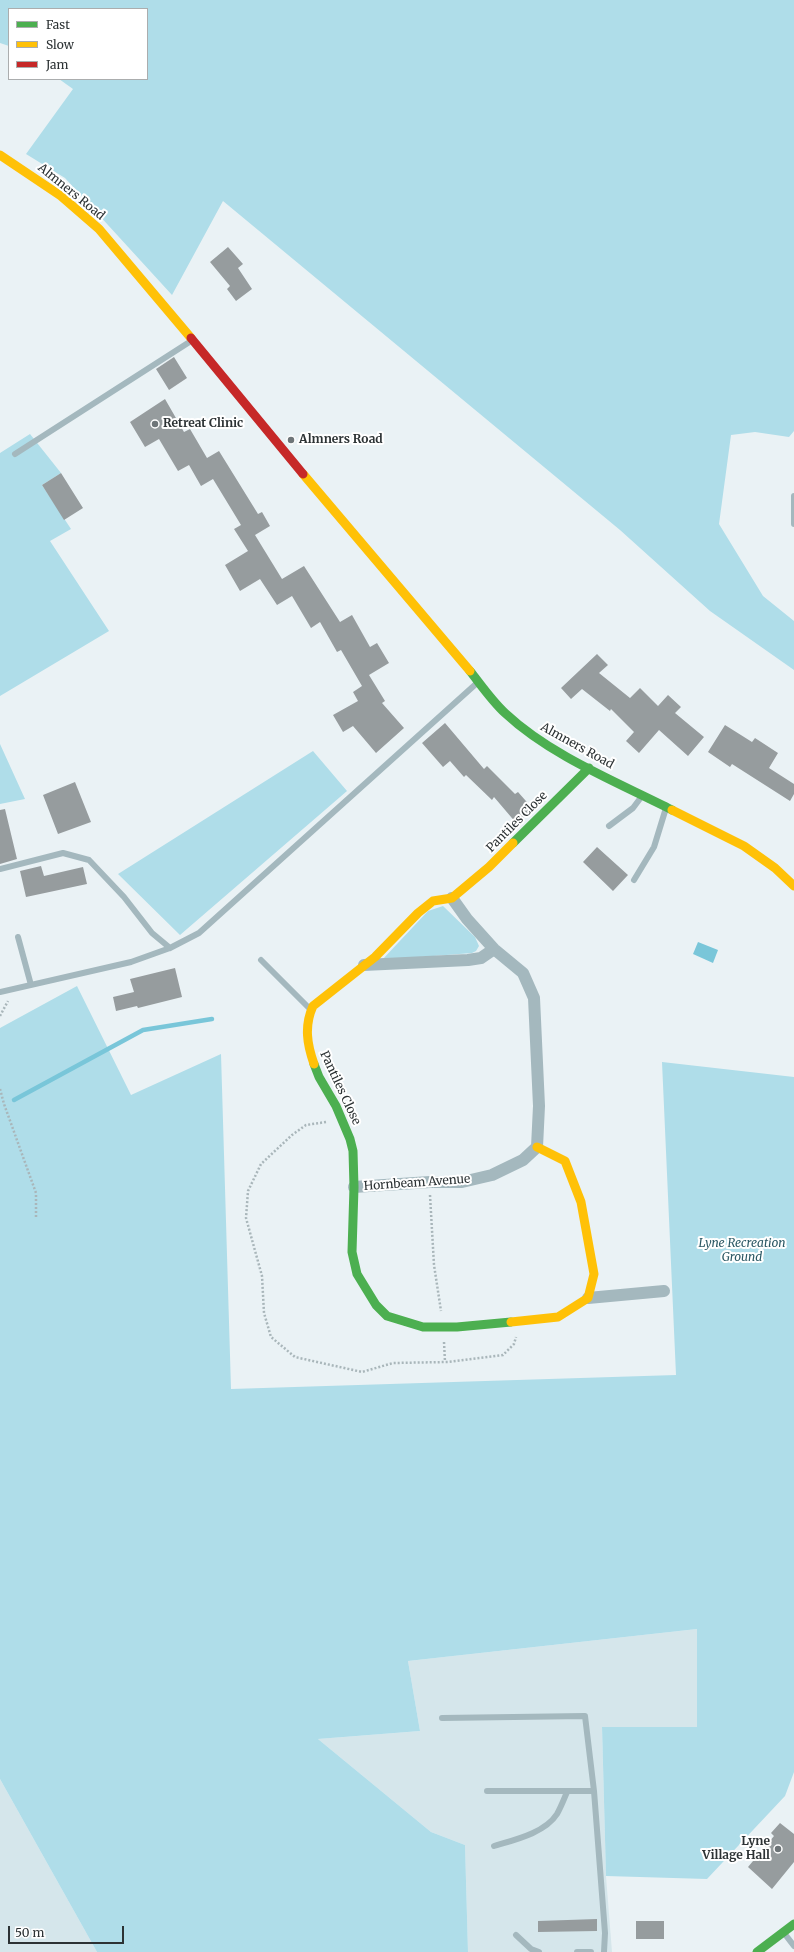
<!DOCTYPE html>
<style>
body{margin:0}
#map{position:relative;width:794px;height:1952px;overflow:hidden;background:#eaf2f5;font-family:Merriweather,serif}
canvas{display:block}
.legend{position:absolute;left:8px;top:8px;width:140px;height:72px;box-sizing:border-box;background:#fff;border:1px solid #abadae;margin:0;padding:5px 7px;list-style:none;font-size:12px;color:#2c3234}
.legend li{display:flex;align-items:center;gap:8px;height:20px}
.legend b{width:20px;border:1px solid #abadae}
.scale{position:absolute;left:8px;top:1926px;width:116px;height:18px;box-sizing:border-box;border:2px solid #2c3234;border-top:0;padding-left:5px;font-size:12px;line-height:14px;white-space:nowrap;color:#2c3234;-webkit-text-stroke:3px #fff;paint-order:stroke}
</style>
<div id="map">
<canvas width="794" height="1952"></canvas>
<ul class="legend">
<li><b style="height:5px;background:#4caf50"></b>Fast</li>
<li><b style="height:5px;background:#ffc107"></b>Slow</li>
<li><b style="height:5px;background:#c62828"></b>Jam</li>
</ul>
<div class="scale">50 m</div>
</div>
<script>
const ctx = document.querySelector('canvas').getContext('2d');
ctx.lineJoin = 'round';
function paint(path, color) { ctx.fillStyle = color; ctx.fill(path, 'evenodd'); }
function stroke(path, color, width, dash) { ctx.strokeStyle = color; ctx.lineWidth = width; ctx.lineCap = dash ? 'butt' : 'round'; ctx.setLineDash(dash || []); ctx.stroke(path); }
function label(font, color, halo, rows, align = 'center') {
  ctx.font = font + ' Merriweather,serif'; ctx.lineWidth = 4; ctx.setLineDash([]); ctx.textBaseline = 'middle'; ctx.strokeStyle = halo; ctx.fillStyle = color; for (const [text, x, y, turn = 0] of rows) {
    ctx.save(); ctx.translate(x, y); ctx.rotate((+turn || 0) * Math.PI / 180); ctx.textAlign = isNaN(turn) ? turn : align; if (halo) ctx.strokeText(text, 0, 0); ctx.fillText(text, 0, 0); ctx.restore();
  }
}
paint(new Path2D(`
 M697 1629 698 1727 602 1728 606 1876 612 1952H468L465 1845 431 1832 318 1739 420 1731 408 1661Z
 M0 1779 97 1952H0Z`), '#d5e6eb');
paint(new Path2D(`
 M0 0H794V431L789 437 755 432 731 435 719 524 763 596 794 621V670L710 611 620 530 223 201 172 295 65 178 26 154 73 89 59 79H147V9H9V46L0 43Z
 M30 434 61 473 42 485 71 529 50 541 109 631 0 696V453Z
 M0 744 25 799 0 804Z
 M313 751 347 791 180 935 118 874Z
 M443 906 475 937 479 946 476 951 472 953 382 960 428 911Z
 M77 986 131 1095 221 1054 231 1389 676 1375 662 1062 794 1077V1772L785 1796 707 1879 606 1876 602 1727H697V1629L408 1661 420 1731 318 1739 431 1832 465 1845 468 1952H97L0 1779V1028Z`), '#afdde9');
paint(new Path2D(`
 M698 942 718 950 713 963 693 954Z`), '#79c6d9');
stroke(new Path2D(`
 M14 1100 143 1030 212 1019`), '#79c6d9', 4.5);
paint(new Path2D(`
 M228 247 243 264 238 268 252 289 236 301 227 289 230 286 210 262Z
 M174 357 187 378 169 390 156 369Z
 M165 399 184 432 190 429 207 458 219 451 258 514 262 512 270 526 255 535 282 579 304 566 340 622 352 615 370 647 377 643 389 663 369 675 385 701 382 703 404 728 376 753 353 726 343 732 333 715 358 701 353 692 362 686 341 650 337 652 320 622 311 628 292 596 277 605 260 579 240 591 225 565 248 551 234 529 241 525 213 479 201 486 189 465 178 471 159 439 145 447 130 422Z
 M61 473 83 508 64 520 42 485Z
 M597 654 608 665 599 673 630 698 640 688 658 706 668 695 681 707 675 713 704 737 688 756 659 730 639 753 626 741 634 732 611 709 610 711 582 689 571 699 561 688Z
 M445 723 484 769 487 766 515 794 518 792 533 809 517 824 494 797 492 800 466 775 464 777 450 761 443 767 422 743Z
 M725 725 752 742 755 738 778 753 769 768 794 784V794L790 801 732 764 730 767 708 752Z
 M75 782 91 822 58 834 43 795Z
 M5 809 17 859 0 864V810Z
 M597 847 628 875 613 891 583 862Z
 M41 866 44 876 83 867 87 884 26 897 20 871Z
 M175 968 182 997 138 1008 137 1006 116 1011 113 997 134 992 130 979Z
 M780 1823 794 1834V1862L772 1889 748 1867 774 1836 771 1833Z
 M597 1919V1931L538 1932V1921Z
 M636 1921H664V1939H636Z`), '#969c9e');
stroke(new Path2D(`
 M0 1016 8 1001
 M0 1089 4 1104 36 1193V1219
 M326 1122 306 1125 292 1135 261 1164 248 1191 246 1218 262 1276 264 1313 271 1337 295 1357 362 1372 393 1363 448 1362 503 1355 514 1344 516 1337
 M430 1195 434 1265 441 1311
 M444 1342 445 1362`), '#a9b6ba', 2.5, [2, 2]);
stroke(new Path2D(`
 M15 454 191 341
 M794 496V524
 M609 826 633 808 642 796
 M0 869 63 853 89 860 124 897 152 933 170 948
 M634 880 654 847 666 808
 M18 937 31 985
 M261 960 310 1009
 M0 992 131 962 170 948 199 933 477 683
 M442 1718 585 1716 594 1791 605 1933 604 1952
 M487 1791H594
 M494 1846C514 1840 545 1833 557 1814 561 1807 564 1799 567 1792
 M784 1933 794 1946
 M516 1935 531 1949 539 1952
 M577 1952H591`), '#a4b8be', 6);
stroke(new Path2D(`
 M364 965 468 960 481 958 494 949
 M354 1187 430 1182H462L492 1175 523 1160 537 1147 539 1106 534 998 523 973 494 949 467 919 452 898
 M588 1298 664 1291`), '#a4b8be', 12);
stroke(new Path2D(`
 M470 671C481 685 492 701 505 713 551 756 617 782 672 810
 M513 843 589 768
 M314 1064 319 1077 336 1106 350 1139 353 1151 354 1187 352 1252 357 1274 376 1305 387 1316 423 1327H457L511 1322
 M757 1952 794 1924`), '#4caf50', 9);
stroke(new Path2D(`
 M0 155 61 196 99 229 191 338
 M303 474 470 671
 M672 810 744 846 775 868 794 886
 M314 1064C307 1044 304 1026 313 1006L375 957 418 913 433 901 452 898 489 867 513 843
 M511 1322 558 1317 588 1298 594 1274 581 1202 565 1161 537 1147`), '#ffc107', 9);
stroke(new Path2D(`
 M191 338 303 474`), '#c62828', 9);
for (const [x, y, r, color] of [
 [155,424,4,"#6e7578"],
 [291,440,4,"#6e7578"],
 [778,1849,4,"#6e7578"]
]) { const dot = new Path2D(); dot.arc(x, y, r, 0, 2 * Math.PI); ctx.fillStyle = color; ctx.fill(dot); stroke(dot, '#fff', 1.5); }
label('12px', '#2c3234', '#fff', [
 ["Almners Road",71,192,39],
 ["Almners Road",577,746,29],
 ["Pantiles Close",517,822,-45],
 ["Pantiles Close",340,1088,65],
 ["Hornbeam Avenue",417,1183,-4]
]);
label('bold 12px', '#2c3234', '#fff', [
 ["Retreat Clinic",163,424],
 ["Almners Road",299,440],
 ["Lyne",770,1842,"right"],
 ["Village Hall",770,1856,"right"]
], 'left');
label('italic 12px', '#2a5763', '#fff', [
 ["Lyne Recreation",742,1244],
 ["Ground",742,1258]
]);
</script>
